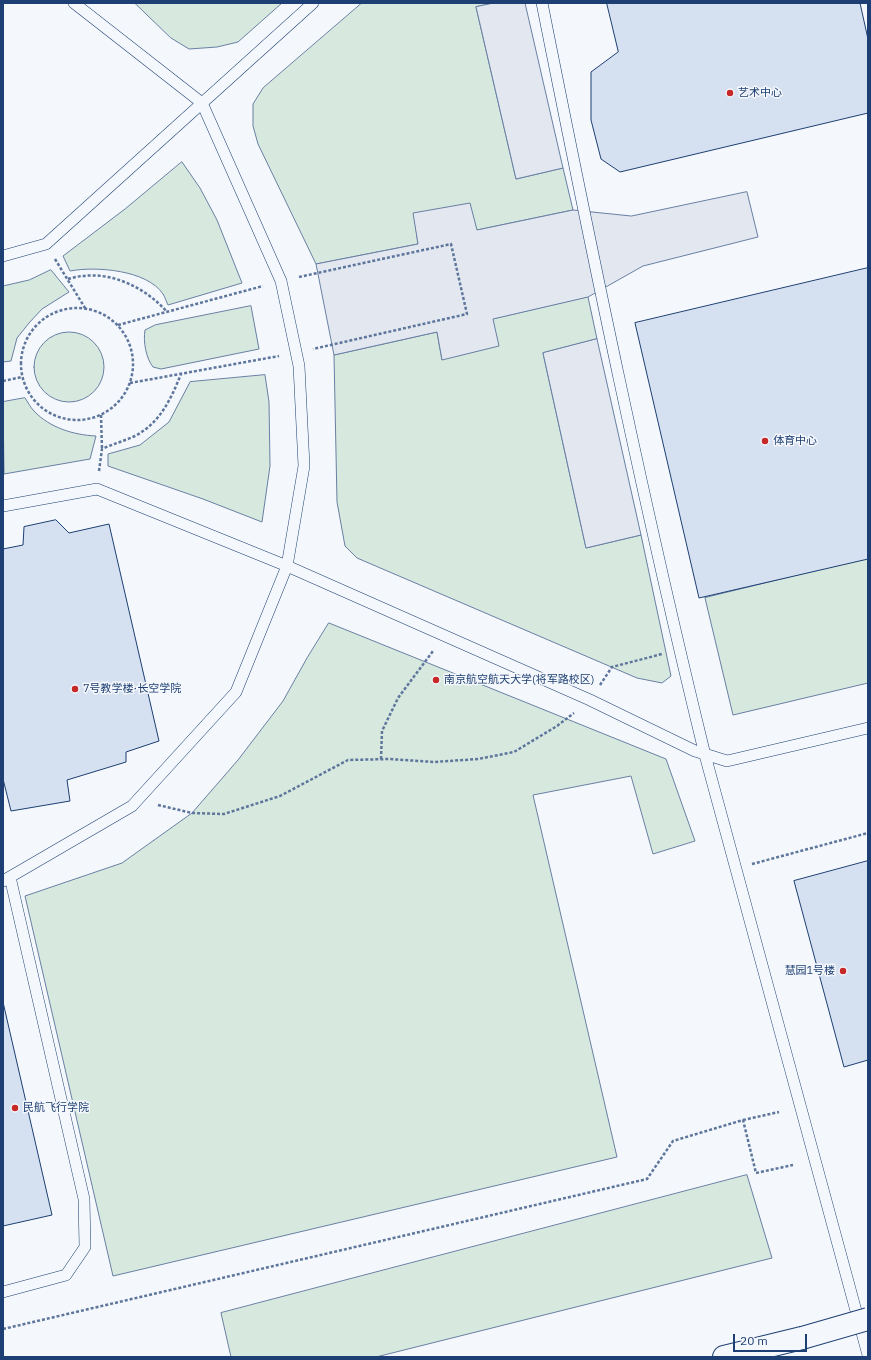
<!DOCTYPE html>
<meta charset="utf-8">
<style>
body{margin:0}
#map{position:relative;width:871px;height:1360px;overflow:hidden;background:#f4f7fb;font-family:"IBM Plex Sans",sans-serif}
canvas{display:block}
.frame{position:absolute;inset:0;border:4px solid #1d3f73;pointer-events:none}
.scale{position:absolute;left:733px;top:1334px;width:74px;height:18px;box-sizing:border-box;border:2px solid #1d3f73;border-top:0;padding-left:5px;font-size:12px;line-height:14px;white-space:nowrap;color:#1d3f73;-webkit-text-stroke:3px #f4f7fb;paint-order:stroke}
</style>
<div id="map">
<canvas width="871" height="1360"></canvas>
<div class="frame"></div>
<div class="scale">20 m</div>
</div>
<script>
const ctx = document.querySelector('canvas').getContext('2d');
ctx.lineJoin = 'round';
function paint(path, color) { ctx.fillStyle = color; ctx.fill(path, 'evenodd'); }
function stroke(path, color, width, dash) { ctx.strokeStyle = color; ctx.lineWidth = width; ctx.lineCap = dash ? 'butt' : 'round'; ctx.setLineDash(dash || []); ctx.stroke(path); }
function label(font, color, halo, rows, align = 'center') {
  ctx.font = font + ' "IBM Plex Sans","Noto Sans SC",sans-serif'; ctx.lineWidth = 3; ctx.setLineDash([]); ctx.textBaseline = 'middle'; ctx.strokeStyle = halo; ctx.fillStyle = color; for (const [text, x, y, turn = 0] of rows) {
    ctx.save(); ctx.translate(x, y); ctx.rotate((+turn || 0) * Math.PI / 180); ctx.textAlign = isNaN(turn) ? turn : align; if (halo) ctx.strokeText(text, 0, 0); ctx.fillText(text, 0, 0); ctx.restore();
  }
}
const green = new Path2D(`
 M135 3H282L238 42 217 47 189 49 171 38Z
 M362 3H494L476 7 516 179 563 168 573 210 477 230 414 213 418 244 316 264 258 144 253 126V104L263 88Z
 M182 162 200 188 217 220 242 283 168 305C166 301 165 297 163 294 147 270 96 266 70 271L63 256 125 209Z
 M51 270 69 292 42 309 29 323 17 338 11 361 3 362V286L29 280Z
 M588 297 597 339 543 353 586 548 641 535 671 676 662 683 637 678 357 558 345 546 337 502 334 355 437 332 442 360 493 319Z
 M251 306 259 349 161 369 153 367C146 358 143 342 145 330L155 325Z
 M34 367a35 35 0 1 1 70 0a35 35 0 1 1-70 0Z
 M265 375 269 402 270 466 262 522 203 499 108 466V454L140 445 169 422 190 382Z
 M25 398C28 402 30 407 34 411 50 428 74 435 96 436L90 459 4 474 3 402Z
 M868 558V683L733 715 705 598Z
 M329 623 666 759 695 841 653 854 631 776 533 795 617 1157 113 1276 25 896 122 863 192 813 238 760 283 701 307 658Z
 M747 1175 772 1258 376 1357H231L221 1313Z`);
paint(green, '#d7e8df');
stroke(green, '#687fa3', 1);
const parking = new Path2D(`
 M494 3H525L563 168 516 179 476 7Z
 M747 192 758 237 643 266 588 297 493 319 499 346 442 360 437 332 334 355 316 264 418 244 413 213 470 203 477 230 573 210 631 216Z
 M597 339 641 535 586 548 543 353Z`);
paint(parking, '#e3e8f0');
stroke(parking, '#687fa3', 1);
const building = new Path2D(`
 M607 3H860L868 39V113L620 172 601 159 591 120V72L618 52Z
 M868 268V559L699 598 635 323Z
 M56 520 69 533 109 524 159 741 126 752V762L67 780 70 801 11 811 3 779V549L23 545 24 527Z
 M868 861V1060L844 1067 794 881Z
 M3 1002 52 1215 3 1226Z`);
paint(building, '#d5e0f0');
stroke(building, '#1d3f73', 1);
const lane = new Path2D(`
 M542 3C592 254 644 506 705 755L868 1355
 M3 256 46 244 313 3
 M3 506 97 489 287 566 590 700 695 751 727 761 868 728
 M3 881 132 806 236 692 287 566 304 466 299 366 281 281 202 103 74 3
 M3 1292 66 1275 85 1247 84 1199 10 877`);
const highway = new Path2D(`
 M724 1357 802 1338`);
stroke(lane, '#1d3f73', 12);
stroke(highway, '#1d3f73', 24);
stroke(new Path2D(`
 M55 259 85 308
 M299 277 451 244 467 314 313 349
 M68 279C73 278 78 276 83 276 114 272 147 289 167 312
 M21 364a56 56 0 1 1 112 0a56 56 0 1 1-112 0Z
 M118 325 263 286
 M3 381 22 377
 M130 383 279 356
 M101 415 102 449
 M99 471 102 449C113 444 124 441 135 436 160 423 171 399 181 374
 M600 685 612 667 662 654
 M381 759 382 731 398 698 433 651
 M158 805 192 813 224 814 280 796 348 760 389 759 434 762 478 759 514 752 557 726 574 713
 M752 864 868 833
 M743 1120 779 1112
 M3 1329 647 1179 673 1141 743 1120 756 1173 793 1165`), '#5e769c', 2.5, [3, 2]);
stroke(lane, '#f4f7fb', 11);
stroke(highway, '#f4f7fb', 22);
const highwayBridge = new Path2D(`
 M802 1338 868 1319`);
stroke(highwayBridge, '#1d3f73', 24, []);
stroke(highwayBridge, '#f4f7fb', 22);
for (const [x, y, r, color] of [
 [730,93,4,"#c62828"],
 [765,441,4,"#c62828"],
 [436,680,4,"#c62828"],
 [75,689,4,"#c62828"],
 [843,971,4,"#c62828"],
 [15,1108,4,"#c62828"]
]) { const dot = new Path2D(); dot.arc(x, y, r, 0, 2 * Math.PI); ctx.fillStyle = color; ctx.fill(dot); stroke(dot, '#f4f7fb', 1.5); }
label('11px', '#1d3f73', '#f4f7fb', [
 ["艺术中心",738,93],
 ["体育中心",773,441],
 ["南京航空航天大学(将军路校区)",444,680],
 ["7号教学楼·长空学院",83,689],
 ["慧园1号楼",835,971,"right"],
 ["民航飞行学院",23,1108]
], 'left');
</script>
